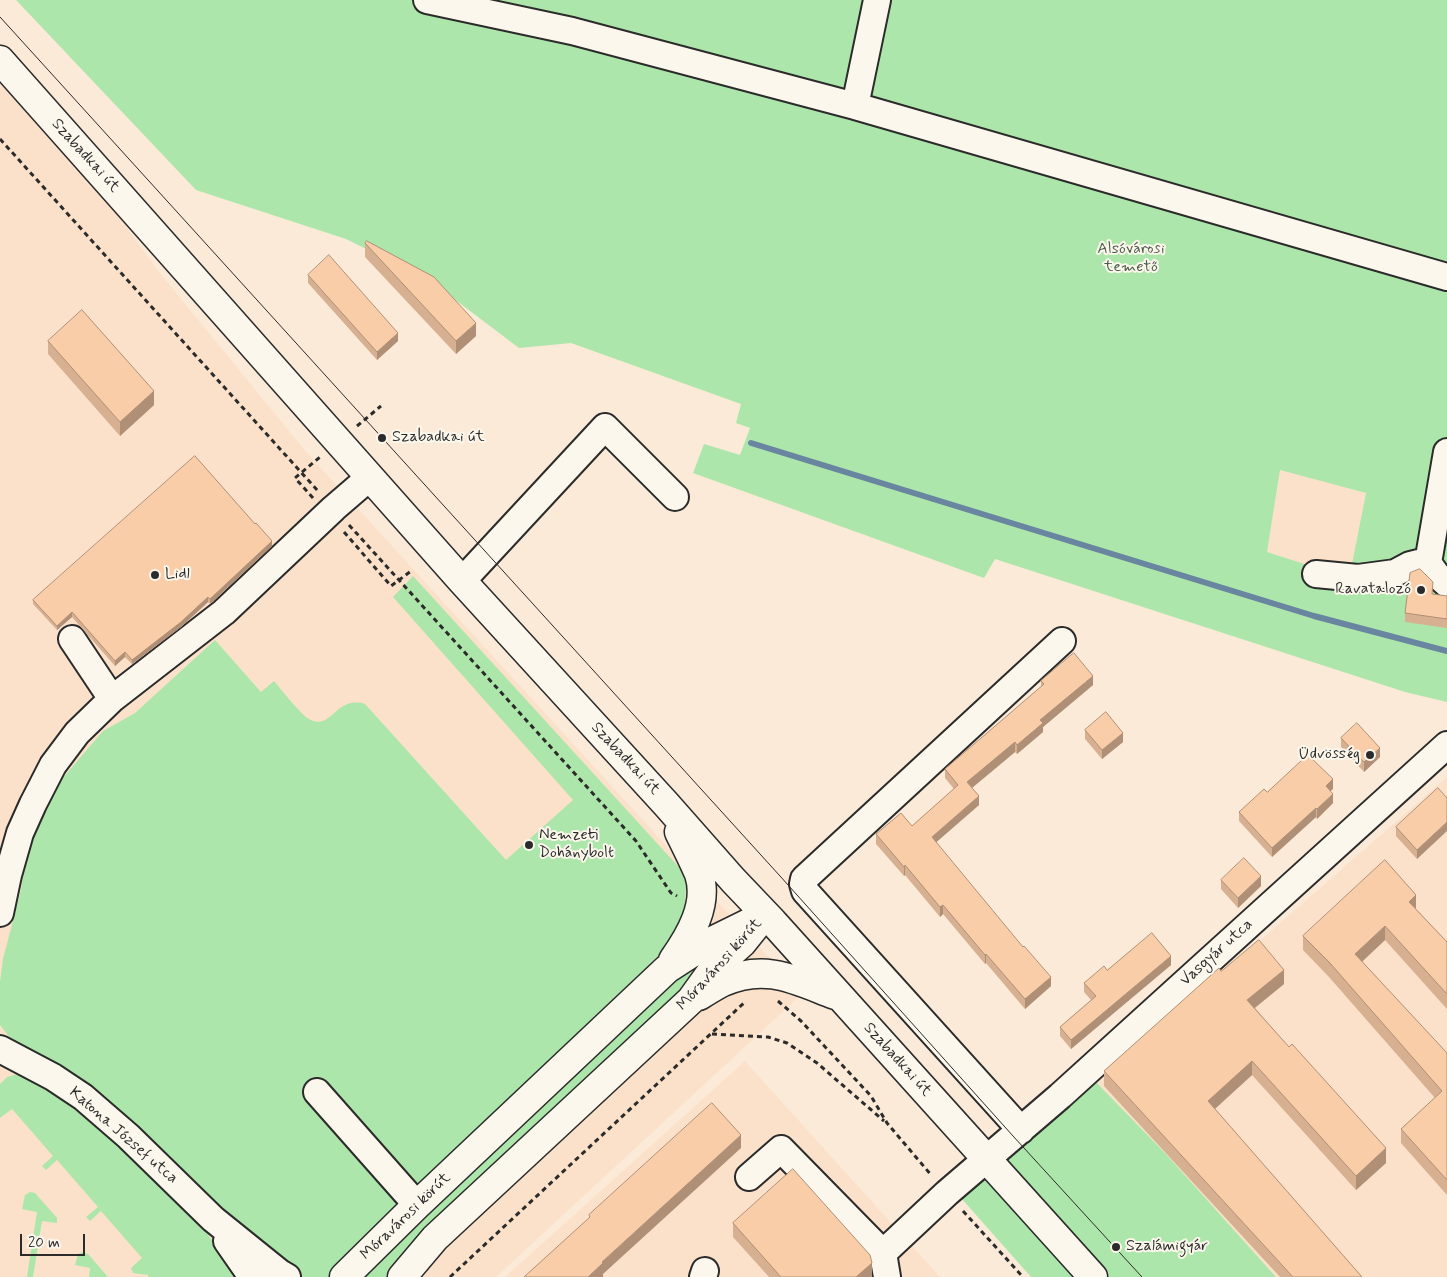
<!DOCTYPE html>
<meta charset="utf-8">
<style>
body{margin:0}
#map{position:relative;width:1447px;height:1277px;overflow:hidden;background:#fbead8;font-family:Mynerve,sans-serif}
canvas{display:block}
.scale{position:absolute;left:20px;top:1234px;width:65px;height:22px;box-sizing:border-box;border:2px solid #2b2b2b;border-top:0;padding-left:6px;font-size:15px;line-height:18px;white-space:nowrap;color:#2b2b2b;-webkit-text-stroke:4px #fbf7ec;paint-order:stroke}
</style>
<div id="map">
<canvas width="1447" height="1277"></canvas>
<div class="scale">20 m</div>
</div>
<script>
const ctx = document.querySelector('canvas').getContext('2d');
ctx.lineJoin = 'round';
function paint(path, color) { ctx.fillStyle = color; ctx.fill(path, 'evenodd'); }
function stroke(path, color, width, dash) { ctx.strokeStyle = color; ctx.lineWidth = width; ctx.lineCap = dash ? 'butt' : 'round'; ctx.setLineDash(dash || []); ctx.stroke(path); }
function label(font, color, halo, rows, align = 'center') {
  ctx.font = font + ' Mynerve,sans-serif'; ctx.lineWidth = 4; ctx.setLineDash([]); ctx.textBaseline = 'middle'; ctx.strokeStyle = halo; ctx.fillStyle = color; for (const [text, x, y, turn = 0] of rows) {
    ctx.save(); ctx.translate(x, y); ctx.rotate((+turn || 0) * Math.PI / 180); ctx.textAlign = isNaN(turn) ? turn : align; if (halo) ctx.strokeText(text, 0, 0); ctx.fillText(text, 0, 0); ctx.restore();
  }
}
paint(new Path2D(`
 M0 79 107 200 159 272 307 453 802 994 496 1277H0Z
 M1280 470 1366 493 1351 570 1314 567 1267 552Z
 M1447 777V1277H1276L1165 1153 1095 1081 1159 1029Z
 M745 1061 940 1277H505Z`), '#fbe1ca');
paint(new Path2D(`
 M16 0H1447V702L1405 692 995 559 984 578 693 473 704 444 740 455 750 428 736 423 741 404 571 343 519 348 429 280 346 239 196 190ZM1280 470 1366 493 1351 569 1314 567 1267 552Z
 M413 576 687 876 684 913 671 943 344 1266 336 1273 329 1277H301L293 1273 14 1043 0 1025V982L3 959 21 890 27 848 61 780 103 731 135 713 215 640 261 692 274 681C281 689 301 715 309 719 332 732 335 695 365 704L506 860 573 800 393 597Z
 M734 943 417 1241 387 1277H359L408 1228 448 1195 701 957Z
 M25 1072 68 1099 189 1209 239 1277H148V1275L133 1273 131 1268 142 1258 101 1211 90 1221 86 1217 98 1207 57 1160 46 1170 42 1166 53 1156 12 1109 0 1118V1084L7 1077Z
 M1095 1081 1165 1153 1276 1277H1031L961 1198Z
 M30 1192 35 1193 57 1218V1223L42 1221 33 1277H27L37 1212 22 1209 25 1195Z
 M82 1252 88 1254 108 1277H89L90 1268 75 1265 78 1254Z`), '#ade6aa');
stroke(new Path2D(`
 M751 443 1314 616 1447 651`), '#6985a0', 6);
const minor = new Path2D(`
 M427 0 572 31 855 106 1447 277
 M855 106 877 0
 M1447 452 1428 563 1436 574 1447 584
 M1316 574 1358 578 1395 573 1410 565 1418 563H1428
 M462 581 605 427 675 497
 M72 639 112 699
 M0 913 8 875 20 833 33 804 53 765 77 733 112 699 224 612 334 508 370 477
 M0 1049 53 1077 83 1097 128 1136 213 1219 280 1273 287 1277
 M317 1092 417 1205
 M1021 1130 805 891 803 884 804 879 1062 641
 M749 1177 781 1149 883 1253 947 1193 1060 1096 1447 745
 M227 1241 252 1277
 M883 1253 887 1277
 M703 1277 705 1271`);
const major = new Path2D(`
 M0 60 462 581 666 804 733 880 773 922 1093 1277
 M673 960C690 936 709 904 699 874 693 860 686 846 679 832
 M699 996C707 991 715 986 723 982 766 963 795 980 835 995
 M344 1277 417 1205 667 969 704 945 765 915
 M402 1277 435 1238 691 1000 714 968 742 943 758 923`);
stroke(minor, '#2b2b2b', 30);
stroke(major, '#2b2b2b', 31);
stroke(new Path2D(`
 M0 139 318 491
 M357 426 381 406
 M313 498 295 478 320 457
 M349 525 636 841 671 893 677 896
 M344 532 391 586 411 571
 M778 1001 801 1021 871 1096 887 1123 932 1176
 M712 1034 768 1037 787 1043 817 1063 884 1121
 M963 1211 1023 1277
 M450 1277 746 1001`), '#2b2b2b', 3, [5, 4]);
stroke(minor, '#fbf7ec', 26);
stroke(major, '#fbf7ec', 28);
stroke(new Path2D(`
 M0 17 780 876 1013 1136 1142 1277`), '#2b2b2b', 1);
paint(new Path2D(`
 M365 243 476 336 456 354 365 257Z
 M308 275 398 341 377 360 308 283Z
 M48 341 154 405 120 436 48 354Z
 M272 546 210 604 208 602 181 627 132 664 125 657 115 666 72 617 57 630 33 604V600Z
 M1433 594 1447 596V628L1405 622V613Z
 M1041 681 1093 685 1043 727V732L1017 754 1015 752 972 788 979 805 936 842 1051 986 1025 1009 986 963 985 964 943 914 940 917 905 875 904 876 876 844V834L912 826 954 789 945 778V769L1041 687Z
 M1085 730 1123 742 1102 759 1085 739Z
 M1341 738 1380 757 1364 772 1341 747Z
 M1333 789 1330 791 1333 803 1317 819 1316 817 1272 857 1239 821V812L1267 792Z
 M1447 798 1417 859 1396 836V827Z
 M1221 880 1261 886 1238 908 1221 889Z
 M1416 909 1447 942V1009L1385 940 1362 962 1447 1053V1195L1401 1143V1129L1435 1098 1329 977 1303 950V936Z
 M1171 965 1071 1049 1060 1036V1027L1091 1000 1084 992V983L1107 970Z
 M1221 971 1284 984 1255 1008 1386 1163 1356 1190 1252 1075 1215 1109 1362 1277H1280L1104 1086V1071Z
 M733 1223 872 1276 871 1277H769L733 1237Z`), '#d7b091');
paint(new Path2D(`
 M476 323V336L456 354V341Z
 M398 333V341L377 360V352Z
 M154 391V405L120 436V422Z
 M272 541V546L210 604V599Z
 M208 597V602L181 627 132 664V660Z
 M72 612V617L57 630V626Z
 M125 652V657L115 666V661Z
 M1093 676V685L1043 727V732L1017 754V745L1040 720Z
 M1123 733V742L1102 759V750Z
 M1015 742V752L967 792V782Z
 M1380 748V757L1364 772V762Z
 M1333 779V789L1326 795V786Z
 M1333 794V803L1317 819V809Z
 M979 796V805L932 846V837Z
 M1316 808V817L1272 857V848Z
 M1447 822V831L1417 859V850Z
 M905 865V875L904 876V867Z
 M1261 876V886L1238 908V898Z
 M1416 895V909L1409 902Z
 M943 905V914L940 917V907Z
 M1385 926V940L1355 968V954Z
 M986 954V963L985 964V955Z
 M1171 956V965L1071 1049V1040Z
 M1284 970V984L1247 1014V1000Z
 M1051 977V986L1025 1009V999Z
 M1252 1061V1075L1208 1115V1101Z
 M741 1135V1148L603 1274V1277H588L602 1262Z
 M1386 1148V1163L1356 1190V1176Z
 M872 1263V1276L871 1277H856Z`), '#af9076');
const building = new Path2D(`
 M367 241 434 277 476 323 456 341 365 243Z
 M329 255 398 333 377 352 308 275Z
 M82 310 154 391 120 422 48 341Z
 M195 456 255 524 256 523 272 541 210 599 208 597 181 622 132 660 125 652 115 661 72 612 57 626 33 600Z
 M1420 569 1433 582 1432 594 1447 596V619L1405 613 1410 573Z
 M1074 653 1093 676 1040 720 1043 723 1017 745 1015 742 967 782 979 796 932 837 1023 947 1024 946 1051 977 1025 999 986 954 985 955 943 905 940 907 905 865 904 867 876 834 901 813 912 826 958 785 945 769 1044 684 1041 681Z
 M1106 712 1123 733 1102 750 1085 730Z
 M1357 723 1380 748 1364 762 1341 738Z
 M1308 755 1333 779 1326 786 1333 794 1317 809 1316 808 1272 848 1239 812 1264 789 1267 792Z
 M1438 788 1447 798V822L1417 850 1396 827Z
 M1244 858 1261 876 1238 898 1221 880Z
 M1385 860 1416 895 1409 902 1447 942V994L1385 926 1355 954 1447 1053V1180L1401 1129 1442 1091 1329 962 1303 936Z
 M1152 933 1171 956 1071 1040 1060 1027 1096 996 1084 983 1104 966 1107 970Z
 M1259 940 1284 970 1247 1000 1289 1047 1292 1044 1386 1148 1356 1176 1252 1061 1208 1101 1362 1277H1293L1104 1071 1219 968 1221 971Z
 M712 1103 741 1135 602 1262 603 1263 588 1277H524L590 1217 589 1215Z
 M793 1169 870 1255 872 1263 856 1277H781L733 1223Z`);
paint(building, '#facda9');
stroke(building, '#af9076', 1);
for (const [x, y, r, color] of [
 [382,438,5,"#2b2b2b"],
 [155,575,5,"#2b2b2b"],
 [1421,590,5,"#2b2b2b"],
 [1370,755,5,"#2b2b2b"],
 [529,845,5,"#2b2b2b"],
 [1116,1247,5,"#2b2b2b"]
]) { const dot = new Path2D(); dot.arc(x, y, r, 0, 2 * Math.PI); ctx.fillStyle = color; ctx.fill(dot); stroke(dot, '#fbf7ec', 2); }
label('16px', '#2b2b2b', '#fbf7ec', [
 ["Szabadkai út",85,156,48],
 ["Szabadkai út",625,759,47],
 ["Vasgyár utca",1217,953,-42],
 ["Móravárosi körút",720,965,-48],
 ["Szabadkai út",897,1060,48],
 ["Katona József utca",123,1136,41],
 ["Móravárosi körút",406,1217,-44]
]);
label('16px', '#4c5a4b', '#fbf7ec', [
 ["Alsóvárosi",1131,250],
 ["temető",1131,268]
]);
label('16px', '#2b2b2b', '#fbf7ec', [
 ["Szabadkai út",392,438],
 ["Lidl",165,575],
 ["Ravatalozó",1411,590,"right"],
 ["Üdvösség",1360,755,"right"],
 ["Nemzeti",539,836],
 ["Dohánybolt",539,854],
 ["Szalámigyár",1126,1247]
], 'left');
</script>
